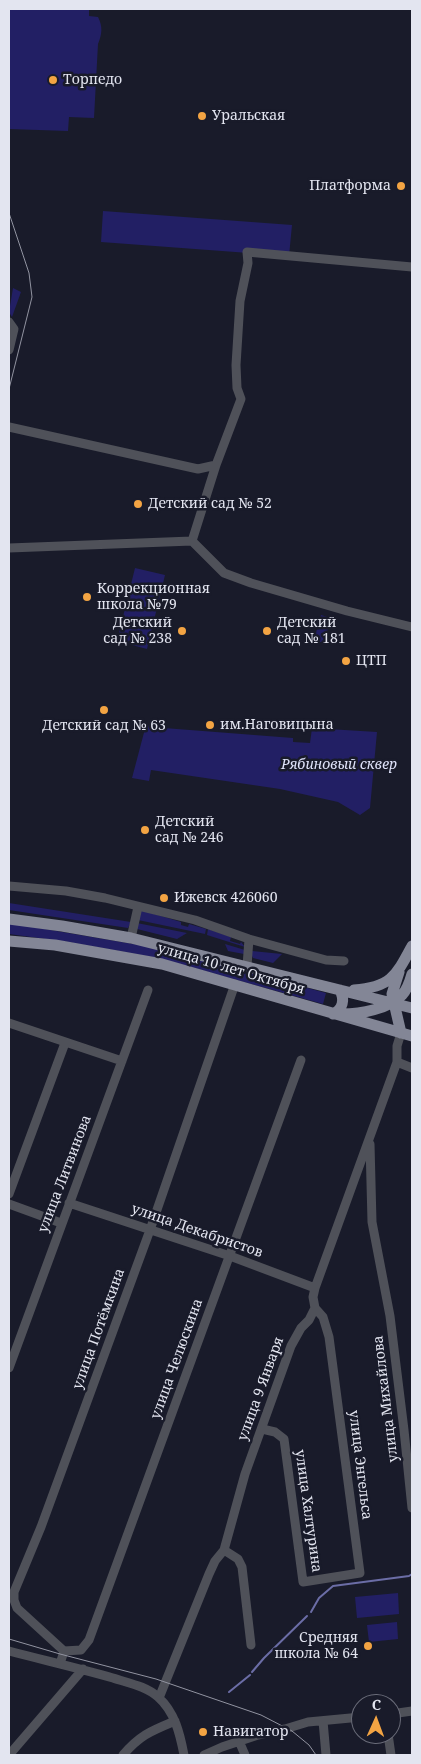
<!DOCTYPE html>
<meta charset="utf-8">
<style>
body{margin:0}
#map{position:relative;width:421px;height:1764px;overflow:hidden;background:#191b2a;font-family:"Noto Serif",serif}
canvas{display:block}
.frame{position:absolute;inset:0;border:10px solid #e3e5f0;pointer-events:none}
.north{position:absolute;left:351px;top:1694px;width:50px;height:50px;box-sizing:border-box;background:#191b2a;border:1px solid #6a6c79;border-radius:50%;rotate:2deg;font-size:14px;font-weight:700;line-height:20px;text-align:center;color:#e3e5f0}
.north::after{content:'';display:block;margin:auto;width:18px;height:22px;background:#f3a443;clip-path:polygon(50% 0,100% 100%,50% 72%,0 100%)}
</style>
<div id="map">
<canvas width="421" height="1764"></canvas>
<div class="frame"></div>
<div class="north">С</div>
</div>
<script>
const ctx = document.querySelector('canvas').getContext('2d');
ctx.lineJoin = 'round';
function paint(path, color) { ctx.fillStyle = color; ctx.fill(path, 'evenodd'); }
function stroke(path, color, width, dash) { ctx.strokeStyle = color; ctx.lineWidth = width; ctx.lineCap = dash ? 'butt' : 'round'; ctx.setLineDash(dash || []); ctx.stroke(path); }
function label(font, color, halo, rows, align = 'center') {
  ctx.font = font + ' "Noto Serif",serif'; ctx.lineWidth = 5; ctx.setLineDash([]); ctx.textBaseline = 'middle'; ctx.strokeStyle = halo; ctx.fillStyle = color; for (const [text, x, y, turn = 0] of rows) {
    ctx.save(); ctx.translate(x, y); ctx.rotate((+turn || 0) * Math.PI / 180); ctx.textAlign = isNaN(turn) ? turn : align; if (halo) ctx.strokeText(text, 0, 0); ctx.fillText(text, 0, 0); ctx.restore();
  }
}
paint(new Path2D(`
 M9 9H89V16L98 17C103 27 102 34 98 44L94 118 69 117 68 131 9 129Z
 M103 211 292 225 289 256 101 242Z
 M13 288 21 292 12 317 9 312Z
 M135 568 165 575 147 649 117 641Z
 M321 615 331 618 324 643 314 640Z
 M146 725 164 728 293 738V742L310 743 312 728 377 732 370 808 360 815 338 802 280 789 151 770 149 781 132 778Z
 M9 903 131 922 128 928 9 910Z
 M141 910 181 922V925L188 927 189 924 206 929 205 934 138 920Z
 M9 923 163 949 326 993 323 1004 158 958 68 942 9 934Z
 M137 923 187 933 177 939 137 929Z
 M208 929 231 937 230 941 240 944 241 942 245 947 207 935Z
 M225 944 245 950 244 954 228 951Z
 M252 951 282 954 273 963 253 958 252 956Z
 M398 1593 399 1614 357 1618 355 1597Z
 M397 1622 398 1639 369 1642 367 1625Z`), '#221f64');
stroke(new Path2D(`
 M311 1612 319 1598 333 1586 409 1576 412 1574
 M252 1672 264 1658 307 1616
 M229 1692 250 1675`), '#6b6da6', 2);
stroke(new Path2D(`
 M412 267 247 252 248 263 240 301 236 365 237 388 241 399 216 465 192 541 224 573 251 583 347 611 412 627
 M9 322 14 329 9 350
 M9 427 198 469 216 465
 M9 548 192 541
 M9 886 66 891 105 898 195 920 249 939 326 960 344 961
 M131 938 138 907
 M247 966 249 939
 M9 1023 122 1061
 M397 1062 412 1068
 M370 1144 372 1222 390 1316 404 1430 412 1508
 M9 1194 65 1043
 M69 1203 230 1256 315 1288
 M9 1204 61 1223
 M9 1368 148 990
 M262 1429 275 1432 284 1439 303 1582 360 1573 329 1337 323 1317 315 1308
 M224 1550 238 1559 242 1567 251 1645
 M9 1651C43 1660 78 1668 113 1678 128 1683 146 1686 158 1697 175 1712 180 1734 184 1755
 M64 1651 81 1650 89 1640 301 1060
 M60 1664 64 1651 17 1608 14 1600V1592L41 1527 150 1230 235 984
 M159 1698 209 1574 215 1561 224 1550 245 1474 291 1346 301 1328 309 1320 315 1308 313 1297 315 1288 397 1062V1046L401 1033
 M391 1714 412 1711
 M323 1721 326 1755
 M388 1734 391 1755
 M239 1741 245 1755
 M9 1755 83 1669
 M123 1755C140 1735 151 1731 175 1721
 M204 1755 222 1747 258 1735 285 1729 308 1722 361 1717`), '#4f5159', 9);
stroke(new Path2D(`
 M9 919 62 926 131 938 412 1008
 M9 941 55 945 162 964 412 1036
 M399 972 392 994 401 1033
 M354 990C391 987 396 976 412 946
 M333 1014C343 1009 345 1000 340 990
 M342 1014C360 1014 389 1009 402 995 407 990 410 981 412 974`), '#838696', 11);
stroke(new Path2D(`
 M9 213 29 273 32 297 9 389
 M9 1639 60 1654 156 1679 261 1715 292 1731 309 1745 316 1755`), '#9294a1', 1);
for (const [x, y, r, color] of [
 [53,80,5,"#f3a443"],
 [202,116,5,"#f3a443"],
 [401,186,5,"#f3a443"],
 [138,504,5,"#f3a443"],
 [87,597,5,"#f3a443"],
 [182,631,5,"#f3a443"],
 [267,631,5,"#f3a443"],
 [346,661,5,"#f3a443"],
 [104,710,5,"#f3a443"],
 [210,725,5,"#f3a443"],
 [145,830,5,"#f3a443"],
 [164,898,5,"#f3a443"],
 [368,1646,5,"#f3a443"],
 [203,1732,5,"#f3a443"]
]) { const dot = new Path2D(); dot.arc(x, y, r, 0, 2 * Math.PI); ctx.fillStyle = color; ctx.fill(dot); stroke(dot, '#191b2a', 2); }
label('14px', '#e3e5f0', '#191b2a', [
 ["Торпедо",63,80],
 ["Уральская",212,116],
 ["Платформа",391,186,"right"],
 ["Детский сад № 52",148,504],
 ["Коррекционная",97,589],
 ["школа №79",97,605],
 ["Детский",172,623,"right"],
 ["сад № 238",172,639,"right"],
 ["Детский",277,623],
 ["сад № 181",277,639],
 ["ЦТП",356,661],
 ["им.Наговицына",220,725],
 ["Детский сад № 63",104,726,"center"],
 ["Детский",155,822],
 ["сад № 246",155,838],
 ["Ижевск 426060",174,898],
 ["Средняя",358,1638,"right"],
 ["школа № 64",358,1654,"right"],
 ["Навигатор",213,1732]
], 'left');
label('italic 14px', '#dfe3fa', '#191b2a', [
 ["Рябиновый сквер",339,765]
]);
label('14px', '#e3e5f0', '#191b2a', [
 ["улица 10 лет Октября",231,969,16],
 ["улица Литвинова",65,1174,-69],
 ["улица Декабристов",197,1231,19],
 ["улица Потёмкина",99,1329,-70],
 ["улица Челюскина",177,1359,-70],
 ["улица 9 Января",261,1389,-70],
 ["улица Михайлова",386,1399,-97],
 ["улица Энгельса",360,1465,83],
 ["улица Халтурина",308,1511,82]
]);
</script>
